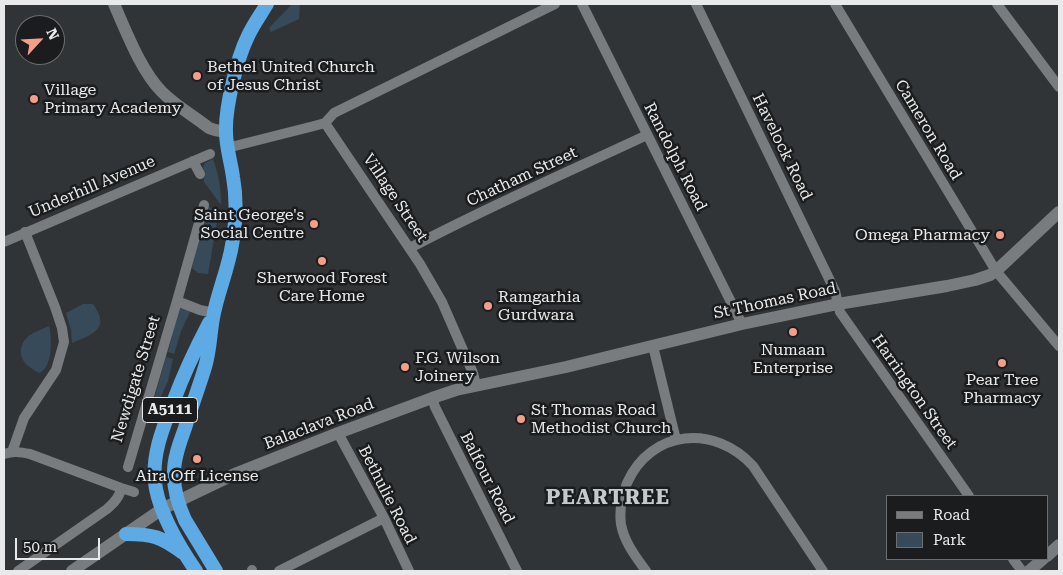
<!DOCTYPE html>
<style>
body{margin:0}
#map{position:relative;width:1063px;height:575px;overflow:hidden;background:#313437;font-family:"Roboto Serif",serif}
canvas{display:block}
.frame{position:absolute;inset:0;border:5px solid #e7e9eb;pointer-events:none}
.legend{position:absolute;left:886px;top:495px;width:162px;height:65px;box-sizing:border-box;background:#1a1c1d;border:1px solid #6c6e6f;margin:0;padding:6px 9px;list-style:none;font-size:15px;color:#e7e9eb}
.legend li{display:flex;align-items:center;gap:10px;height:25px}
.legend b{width:25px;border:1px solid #6c6e6f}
.north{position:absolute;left:15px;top:15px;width:50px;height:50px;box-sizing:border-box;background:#1a1c1d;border:1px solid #6c6e6f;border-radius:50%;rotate:65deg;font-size:14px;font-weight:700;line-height:20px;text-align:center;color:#e7e9eb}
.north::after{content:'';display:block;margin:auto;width:18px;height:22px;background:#f49e89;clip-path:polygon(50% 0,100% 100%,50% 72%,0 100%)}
.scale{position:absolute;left:15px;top:538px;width:85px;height:22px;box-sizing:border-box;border:2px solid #e7e9eb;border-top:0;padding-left:6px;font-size:15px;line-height:18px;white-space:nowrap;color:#e7e9eb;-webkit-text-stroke:4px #1a1c1d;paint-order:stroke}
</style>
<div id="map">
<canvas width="1063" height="575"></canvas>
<div class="frame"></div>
<ul class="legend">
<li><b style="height:6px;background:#787c7f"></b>Road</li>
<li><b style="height:14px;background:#374a59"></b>Park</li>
</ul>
<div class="north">N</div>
<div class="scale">50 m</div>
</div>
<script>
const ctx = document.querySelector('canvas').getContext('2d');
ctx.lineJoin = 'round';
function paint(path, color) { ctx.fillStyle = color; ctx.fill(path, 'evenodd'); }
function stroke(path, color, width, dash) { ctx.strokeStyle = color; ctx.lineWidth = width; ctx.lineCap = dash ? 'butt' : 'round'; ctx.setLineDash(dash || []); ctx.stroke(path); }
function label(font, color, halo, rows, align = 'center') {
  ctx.font = font + ' "Roboto Serif",serif'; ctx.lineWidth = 5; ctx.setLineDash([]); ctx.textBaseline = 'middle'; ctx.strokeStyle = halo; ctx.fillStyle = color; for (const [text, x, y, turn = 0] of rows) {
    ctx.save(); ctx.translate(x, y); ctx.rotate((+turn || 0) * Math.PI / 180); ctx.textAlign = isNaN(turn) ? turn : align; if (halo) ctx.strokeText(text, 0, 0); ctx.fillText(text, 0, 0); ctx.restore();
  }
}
paint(new Path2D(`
 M292 4H300L299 19 271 32 269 28Z
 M213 159C219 175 221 189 221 205L204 182 203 167 205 163Z
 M206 203 218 216 208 274 198 273 192 268Z
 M83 304H93C111 329 93 334 72 343L71 330 66 313Z
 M180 305 191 310 181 331 174 354 168 352Z
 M49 326C52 338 53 368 39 373 33 369 26 366 23 360 18 351 22 340 30 335 36 331 43 329 49 326Z
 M166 357 173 359 168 381 157 405 153 403Z`), '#374a59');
stroke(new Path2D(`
 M582 4 742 324
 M696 4 835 291 840 312 969 496
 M835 4 996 271 1059 346
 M997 4 1059 87
 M325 123 420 264 442 302 473 373 476 385
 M227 148 314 126 325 123 334 113 555 4
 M193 161 200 174
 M4 242 210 154
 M410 248C487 207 568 172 647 135
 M177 301 200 310 214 313
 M653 346 676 440
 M432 398 435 407 517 571
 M338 433 384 518 409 571
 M12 452 24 418 56 370 64 342 62 328 55 307 25 232
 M4 454C13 451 20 452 30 454L121 488 134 492
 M128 467 177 301 204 205
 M1013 559 1022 571
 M252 570V571
 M18 571 107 509C114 503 120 497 121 488
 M279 571 384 518
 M646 571C636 557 624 542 621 524 619 510 622 496 627 483 651 429 715 424 753 466L823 571`), '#787c7f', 10);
stroke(new Path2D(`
 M114 4C126 31 141 71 162 92 176 106 194 116 209 128L215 130 226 132
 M1047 556 1059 545
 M72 571 162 509 195 493 237 473 338 433 432 398 456 390 566 367 742 324 838 304 947 286 975 280 990 275 996 271 1059 212
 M1029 571 1043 559`), '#787c7f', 12);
stroke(new Path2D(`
 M126 534C153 534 162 537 183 553
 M196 571C181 549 161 515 156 489 150 458 163 427 174 400 184 373 196 348 209 323
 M216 571 185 520C178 504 173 489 174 472 174 457 180 442 185 428 191 408 199 387 205 367 210 351 210 334 213 318 217 294 228 270 232 245 236 223 237 199 233 177 231 162 226 147 226 132 225 108 237 58 248 36 253 25 261 14 267 4`), '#5daae4', 14);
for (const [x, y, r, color] of [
 [197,76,5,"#f49e89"],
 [34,99,5,"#f49e89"],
 [314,224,5,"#f49e89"],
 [1000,235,5,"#f49e89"],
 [322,261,5,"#f49e89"],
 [488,306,5,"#f49e89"],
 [793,332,5,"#f49e89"],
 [1002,363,5,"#f49e89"],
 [405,367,5,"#f49e89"],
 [521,419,5,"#f49e89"],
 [197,459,5,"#f49e89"]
]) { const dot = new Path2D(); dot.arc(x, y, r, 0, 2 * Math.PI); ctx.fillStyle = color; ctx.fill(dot); stroke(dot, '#1a1c1d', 2); }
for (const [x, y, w] of [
 [170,410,55]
]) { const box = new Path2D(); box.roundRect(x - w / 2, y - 12.5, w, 25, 4); ctx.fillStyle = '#1a1c1d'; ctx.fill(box); stroke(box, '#e7e9eb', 1); }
label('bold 15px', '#e7e9eb', null, [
 ["A5111",170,410]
]);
label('16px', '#e7e9eb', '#1a1c1d', [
 ["Bethel United Church",207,67],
 ["of Jesus Christ",207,85],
 ["Village",44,90],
 ["Primary Academy",44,108],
 ["Saint George's",304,215,"right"],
 ["Social Centre",304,233,"right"],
 ["Omega Pharmacy",990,235,"right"],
 ["Sherwood Forest",322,278,"center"],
 ["Care Home",322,296,"center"],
 ["Ramgarhia",498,297],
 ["Gurdwara",498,315],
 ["Numaan",793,350,"center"],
 ["Enterprise",793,368,"center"],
 ["F.G. Wilson",415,358],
 ["Joinery",415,376],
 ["Pear Tree",1002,380,"center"],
 ["Pharmacy",1002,398,"center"],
 ["St Thomas Road",531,410],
 ["Methodist Church",531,428],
 ["Aira Off License",197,476,"center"]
], 'left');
label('16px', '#e7e9eb', '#1a1c1d', [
 ["Cameron Road",928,130,59],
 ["Havelock Road",782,147,64],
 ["Randolph Road",675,157,63],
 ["Chatham Street",522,177,-25],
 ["Underhill Avenue",92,187,-23],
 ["Village Street",395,198,56],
 ["St Thomas Road",775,301,-12],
 ["Newdigate Street",136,379,-73],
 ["Harrington Street",914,392,55],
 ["Balaclava Road",319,424,-21],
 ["Balfour Road",487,478,63],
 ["Bethulie Road",387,495,63]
]);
ctx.letterSpacing = '1px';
label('bold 21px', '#c5c9cd', '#1a1c1d', [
 ["PEARTREE",608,498]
]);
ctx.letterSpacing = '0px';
</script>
